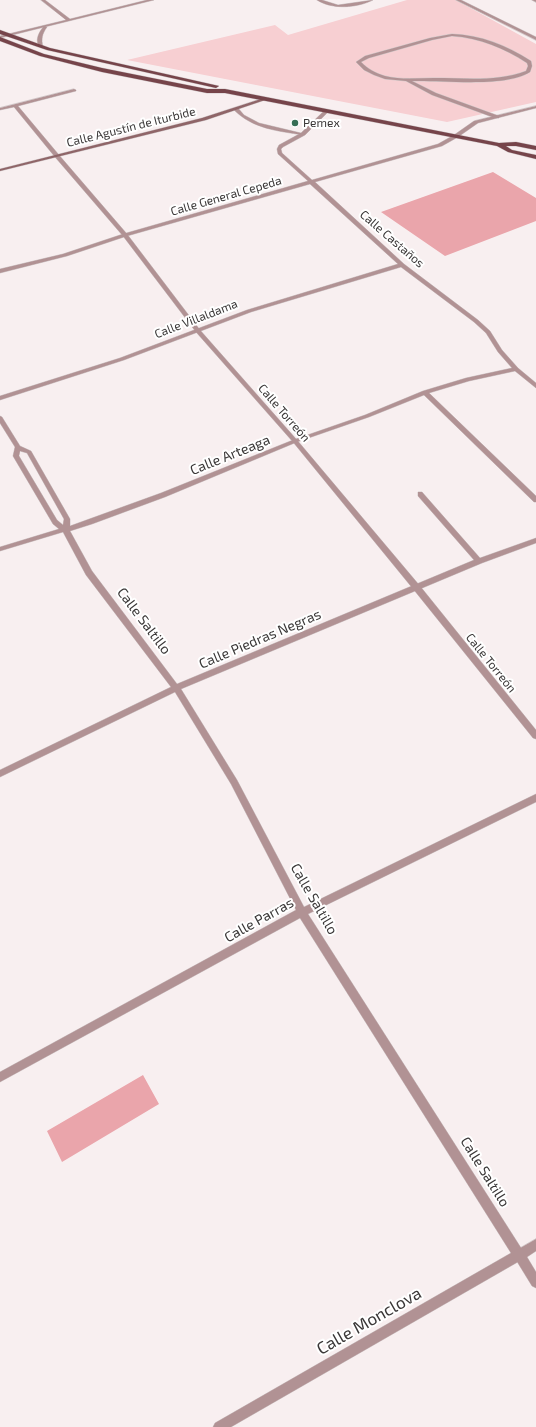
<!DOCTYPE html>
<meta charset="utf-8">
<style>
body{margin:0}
canvas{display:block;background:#f8eff0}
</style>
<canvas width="536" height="1427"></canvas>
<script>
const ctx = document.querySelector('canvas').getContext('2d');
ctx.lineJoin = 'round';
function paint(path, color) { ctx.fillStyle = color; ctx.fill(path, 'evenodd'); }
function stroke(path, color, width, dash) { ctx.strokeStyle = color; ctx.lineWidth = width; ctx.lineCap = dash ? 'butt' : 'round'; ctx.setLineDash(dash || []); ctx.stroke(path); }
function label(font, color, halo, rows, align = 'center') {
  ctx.font = font + ' "Exo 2",sans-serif'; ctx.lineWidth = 4; ctx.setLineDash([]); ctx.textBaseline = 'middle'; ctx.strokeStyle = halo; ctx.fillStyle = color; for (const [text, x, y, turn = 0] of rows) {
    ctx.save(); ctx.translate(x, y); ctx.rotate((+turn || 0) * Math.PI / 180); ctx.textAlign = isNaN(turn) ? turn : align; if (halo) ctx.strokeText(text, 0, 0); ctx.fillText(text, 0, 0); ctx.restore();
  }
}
paint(new Path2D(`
 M407 0H456L536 44V102L447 122 127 60 275 25 288 35Z`), '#f7cfd2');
paint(new Path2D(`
 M493 172 536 198V221L445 256 381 212Z
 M143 1075 159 1104 62 1162 47 1131Z`), '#eaa5ab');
const service = new Path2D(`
 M44 26 47 27C42 34 41 39 43 47L41 48C34 42 38 33 44 26Z
 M452 34C481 35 506 45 531 61L532 66 530 72C505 88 443 80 412 81L436 93 499 116V118H495L432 95 406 81 385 79 374 75 364 70 356 62 365 56 430 38ZM452 36C480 38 504 48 527 63L528 66 526 71C496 82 466 78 434 78 418 78 401 80 385 76 375 73 368 69 361 62L369 58 432 40Z
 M234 108H238L244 115 259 123 305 134 303 135C278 131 253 129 234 110Z`);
const minor = new Path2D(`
 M41 0H45L70 19 147 0H154L0 38V36L66 20Z
 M317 0H322L338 5 373 0C357 8 332 10 317 0Z
 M456 0H461L536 37V40Z
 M532 0H536V2Z
 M74 89 76 90V91L18 106 59 155V157H55L14 107 0 110V108Z
 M536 106V108L478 123 458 137 442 146 315 182 404 264 478 320 490 331 502 350 518 368 536 383V388L515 371 469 381 429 393 536 496V502H534L424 395 369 417 297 442 165 497 92 524 70 531 92 571 177 684 474 560 418 496V492H422L480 558 536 538V543L482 563 181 689 237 780 304 907 536 794V802L308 914 523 1251 525 1255 523 1259 231 1427H213L215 1423 511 1253 300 918 0 1082V1072L296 910 231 784 175 692 0 777V770L171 687 86 575 63 532 0 551V547L59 529 53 524 13 456 15 447 0 423V416L2 417 20 446 31 451 70 519V526L161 493 293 440 365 415 423 391 466 378 512 368 498 352 486 333 474 322 401 267 251 312 124 360 0 400V396L120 358 247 310 398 264 310 184 127 236 67 256 0 273V269L63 254 123 234 308 181 278 154 277 149 279 145 301 133 325 110 329 111 305 135 283 147 281 149 282 153 312 180 438 144 454 135 474 121ZM20 451 27 453 64 519 63 525 57 520 19 456Z`);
const tertiary = new Path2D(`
 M55 155H59L127 234 200 330 297 440 420 586 536 730V739L533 738 414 590 293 442 196 332 123 236 55 157Z
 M536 1239V1251L527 1257 536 1272V1288L532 1286 513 1255 515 1251Z`);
const secondary = new Path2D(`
 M264 98 268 99 206 120 0 171V169L202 118Z`);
const primary = new Path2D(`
 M0 30 50 48 219 86 216 88 47 50 0 34Z
 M0 37 44 54 102 68 207 89H225L499 143 516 142 536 146V150L516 146H506L512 150 536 155V159L508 152 497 146 225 93H207L102 72 40 56 0 41Z`);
stroke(service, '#d2cacb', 1);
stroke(minor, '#d2cacb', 1);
stroke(tertiary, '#d2cacb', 1);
stroke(secondary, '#d2cacb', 1);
stroke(primary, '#d2cacb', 1);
paint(service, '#b19294');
paint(minor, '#b19294');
paint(tertiary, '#b19294');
paint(secondary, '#8f6568');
paint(primary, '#76444a');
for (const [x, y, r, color] of [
 [295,123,4,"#366e55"]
]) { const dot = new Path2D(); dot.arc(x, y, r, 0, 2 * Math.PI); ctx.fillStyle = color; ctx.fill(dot); stroke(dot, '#fff', 1.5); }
label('12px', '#3a3737', '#fff', [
 ["Pemex",303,123]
], 'left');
label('12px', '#3a3737', '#fff', [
 ["Calle Agustín de Iturbide",131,127,-14],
 ["Calle General Cepeda",226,196,-16],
 ["Calle Castaños",392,239,41],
 ["Calle Villaldama",196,319,-21],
 ["Calle Torreón",284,413,49],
 ["Calle Torreón",491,663,51]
]);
label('14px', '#3a3737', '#fff', [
 ["Calle Arteaga",230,455,-22],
 ["Calle Saltillo",144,621,53],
 ["Calle Piedras Negras",260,639,-23],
 ["Calle Saltillo",314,899,60],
 ["Calle Parras",259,920,-29],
 ["Calle Saltillo",485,1172,58]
]);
label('17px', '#3a3737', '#fff', [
 ["Calle Monclova",369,1321,-30]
]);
</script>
